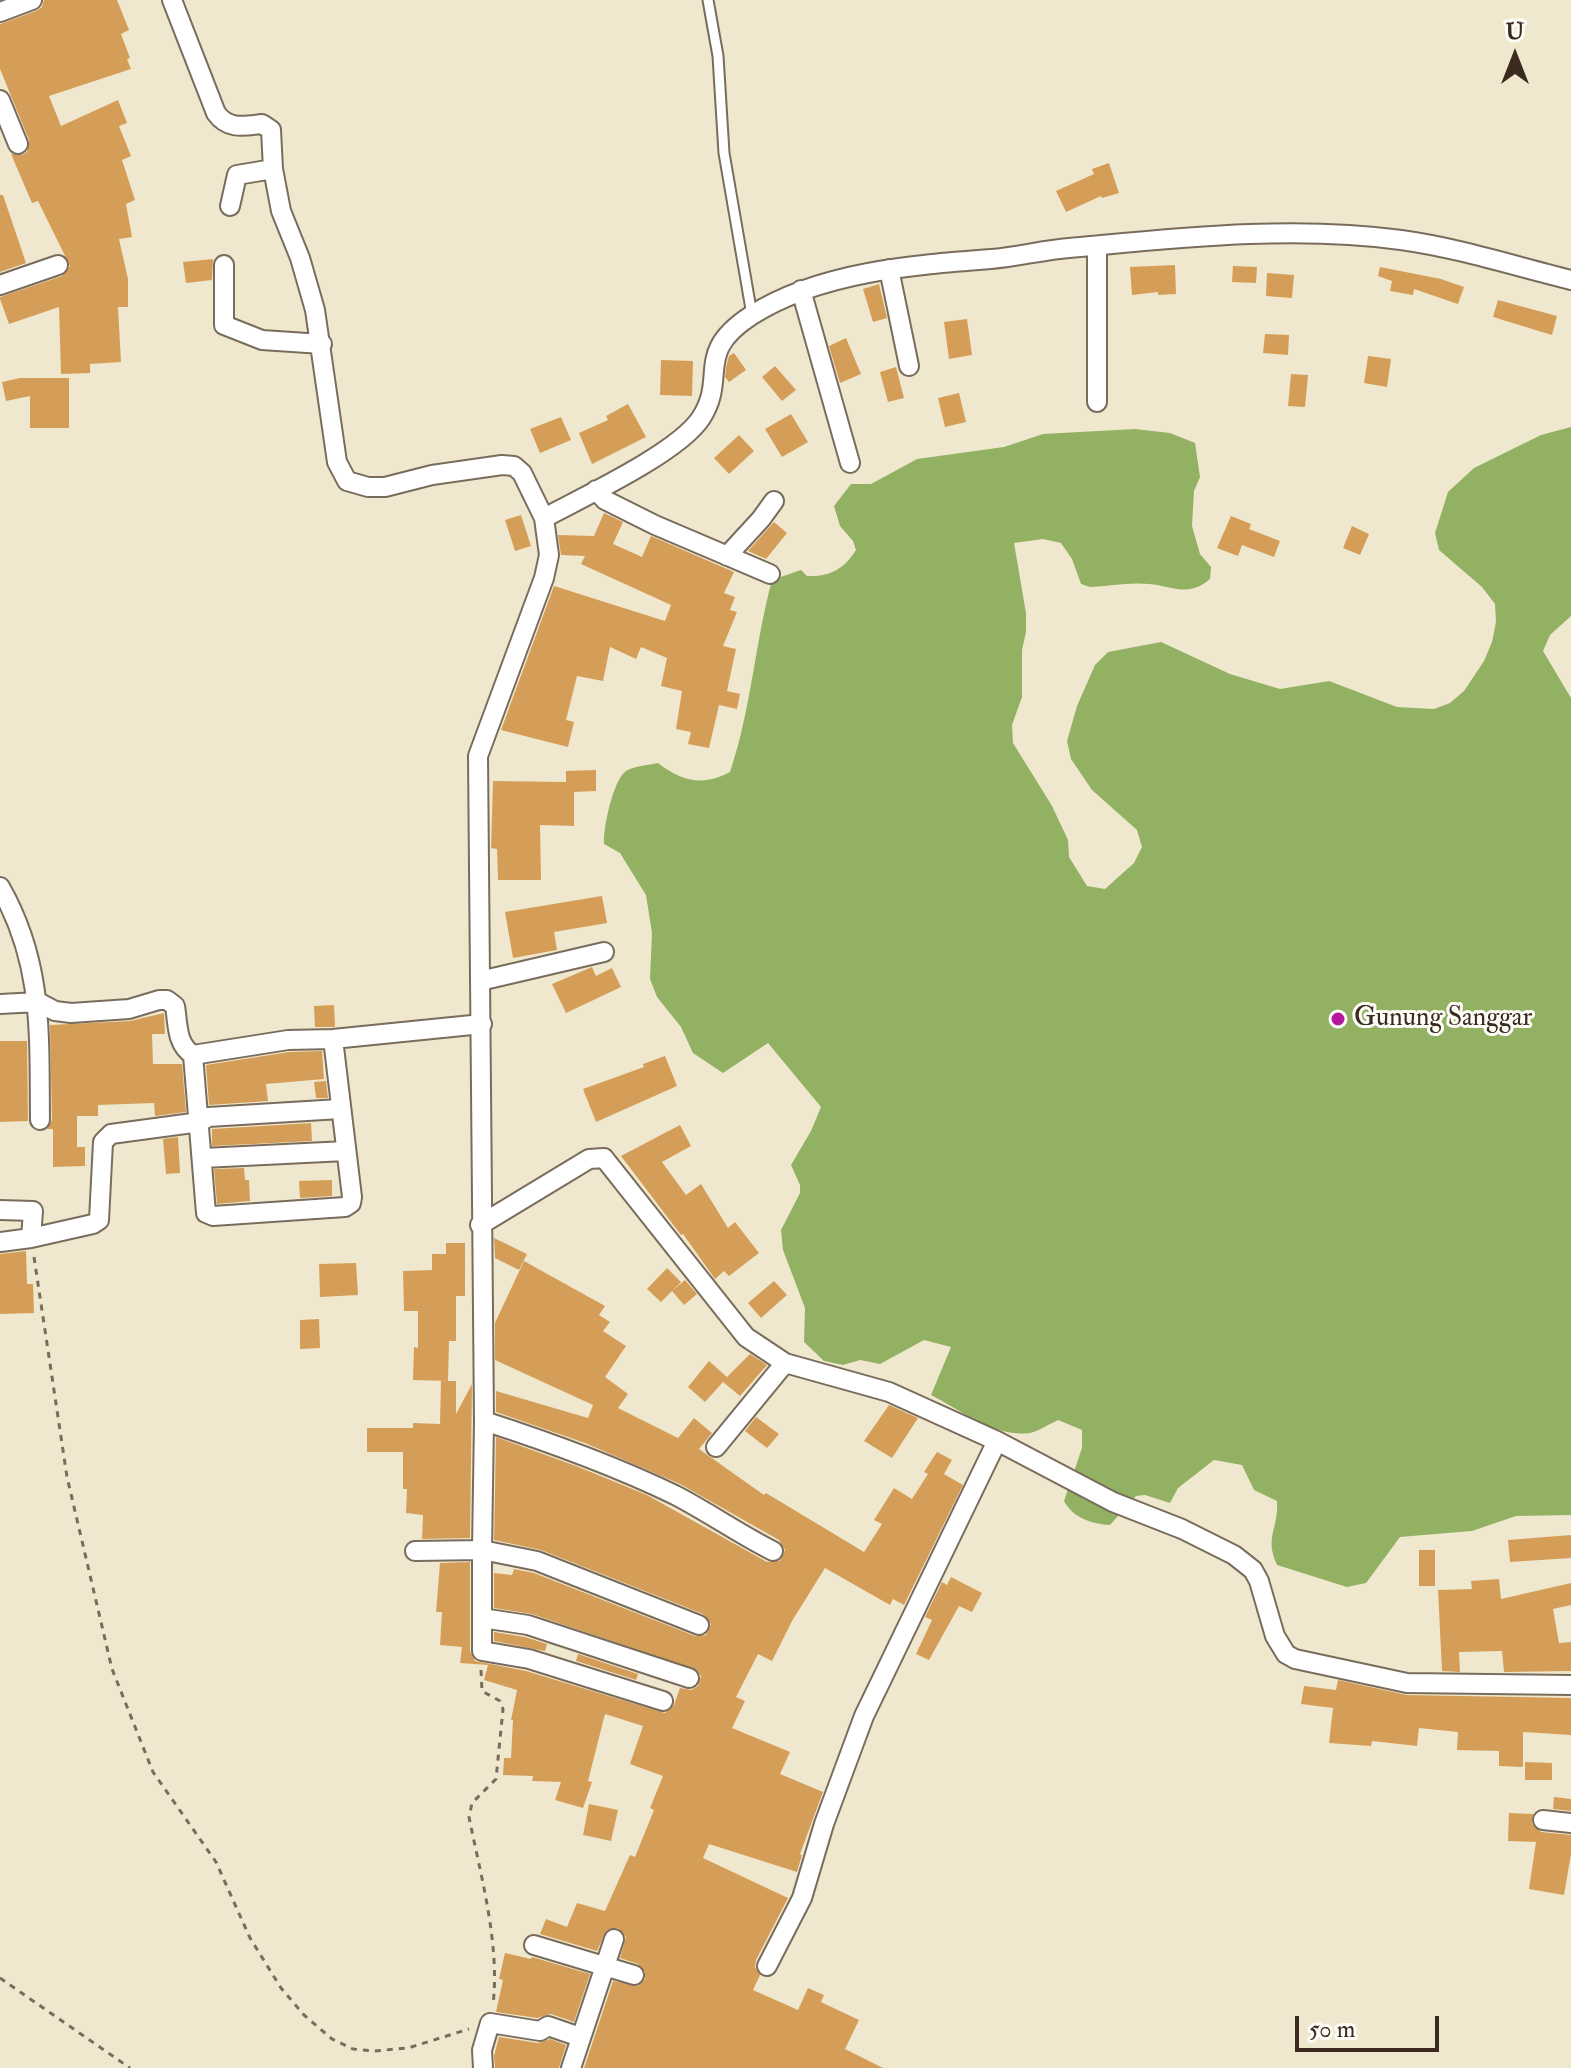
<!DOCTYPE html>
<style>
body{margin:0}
#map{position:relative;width:1571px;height:2068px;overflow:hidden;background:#f0e8ce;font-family:"IM FELL Double Pica",serif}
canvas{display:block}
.north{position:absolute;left:1475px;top:16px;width:80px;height:80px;-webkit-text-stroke:6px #fdfcf7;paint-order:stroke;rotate:0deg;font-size:22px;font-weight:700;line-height:32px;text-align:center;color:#3b2a1e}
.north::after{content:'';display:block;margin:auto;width:28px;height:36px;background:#3b2a1e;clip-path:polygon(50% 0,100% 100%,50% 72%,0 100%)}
.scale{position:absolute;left:1295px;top:2016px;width:144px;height:36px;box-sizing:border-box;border:4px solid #3b2a1e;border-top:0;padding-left:10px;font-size:24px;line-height:28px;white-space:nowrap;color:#3b2a1e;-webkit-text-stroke:6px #fdfcf7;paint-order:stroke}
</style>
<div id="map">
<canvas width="1571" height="2068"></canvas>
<div class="north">U</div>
<div class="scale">50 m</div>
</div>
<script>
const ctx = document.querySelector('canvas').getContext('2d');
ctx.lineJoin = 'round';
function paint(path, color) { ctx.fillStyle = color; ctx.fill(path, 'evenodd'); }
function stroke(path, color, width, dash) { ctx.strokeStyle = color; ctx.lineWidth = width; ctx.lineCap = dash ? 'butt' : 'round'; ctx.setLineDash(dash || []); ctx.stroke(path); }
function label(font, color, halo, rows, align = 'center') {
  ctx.font = font + ' "IM FELL Double Pica",serif'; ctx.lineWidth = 6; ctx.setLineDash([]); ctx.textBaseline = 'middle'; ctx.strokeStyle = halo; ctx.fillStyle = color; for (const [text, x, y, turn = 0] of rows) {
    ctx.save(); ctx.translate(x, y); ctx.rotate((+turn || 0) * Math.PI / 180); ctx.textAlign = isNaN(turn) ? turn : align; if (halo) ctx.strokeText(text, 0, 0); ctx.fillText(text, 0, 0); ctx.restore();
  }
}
paint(new Path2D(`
 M1571 427V616L1550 635 1543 651 1571 698V1515L1516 1516 1472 1531 1400 1537 1366 1583 1347 1587 1277 1565C1264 1536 1279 1529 1277 1501L1254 1490 1242 1465 1214 1460 1178 1488 1170 1503 1145 1495 1136 1496 1110 1525C1092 1524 1073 1518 1064 1501L1082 1448V1430L1058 1420C1049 1424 1039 1431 1030 1433 996 1438 960 1410 931 1395L951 1347 924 1340 880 1364 860 1360 843 1365 824 1361 804 1342 805 1308 783 1250 781 1230 800 1193V1185L791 1165 811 1131 821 1107 768 1043 723 1073 693 1053 681 1027 657 997 650 979 652 933 646 895 620 853 604 844C603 829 613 780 626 771 634 766 649 765 658 763 681 781 702 787 730 772 751 710 755 643 772 580L801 570 807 576C830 577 844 569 856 550L853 541 840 526 834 506 851 484H871L917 459 1004 447 1043 434 1135 429 1170 433 1195 443 1200 477 1194 491 1192 526 1200 554 1211 567 1210 579C1188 598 1172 586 1149 584 1130 582 1109 586 1090 587L1081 584 1072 559 1061 543 1043 539 1014 543 1026 613V632L1022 650V697L1012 725 1013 743 1052 806 1068 840 1069 857 1087 886 1105 889 1134 863 1142 847 1137 830 1092 790 1071 759 1067 741 1077 706 1095 665 1108 652 1161 642 1230 674 1280 689 1329 681 1397 707 1434 709 1450 703 1464 691 1484 661 1492 642 1496 622 1495 604 1482 587 1439 550 1435 533 1448 492 1474 468 1541 435Z`), '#93b163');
paint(new Path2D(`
 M44 0H117L129 30 121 34 130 58 127 59 131 69 49 96 61 126 118 100 127 123 119 126 131 156 122 160 135 200 126 204 132 237 119 239 128 279V307H118L121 362 90 364V373L61 374 59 307 9 324 0 299V297L62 276 70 266 38 201 32 203 11 154 22 155 27 152 29 140 0 69V24L36 11 42 7Z
 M1109 163 1119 193 1102 198 1101 196 1066 212 1056 191 1094 174 1092 169Z
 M0 195H3L26 263 0 272Z
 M213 259 212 280 186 283 183 262Z
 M1175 265 1176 294 1158 295V292L1132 295 1130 267Z
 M1233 266 1257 267 1256 283 1232 282Z
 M1380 267 1441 279 1464 287 1458 304 1414 289 1413 295 1390 291 1392 281 1378 276Z
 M1267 273 1294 275 1292 298 1266 296Z
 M879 284 887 318 873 322 863 289Z
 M1498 300 1557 316 1552 335 1493 317Z
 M967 319 972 355 949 359 944 322Z
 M1265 334 1289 335 1288 355 1263 353Z
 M846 338 861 374 840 383 829 346Z
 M734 353 746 370 729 382 725 377 726 367 729 356Z
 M1368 356 1391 359 1387 387 1364 383Z
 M661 360 693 361 692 396 660 395Z
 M775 366 796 390 782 401 762 377Z
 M896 367 904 398 888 402 880 372Z
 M1291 374 1308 375 1305 407 1288 406Z
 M20 378H69V428H30V396L6 401 2 382Z
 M959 393 966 422 945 427 938 398Z
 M628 404 646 437 592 464 579 433 608 420 606 416Z
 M791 414 808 442 782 457 765 429Z
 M561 417 571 440 540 453 530 429Z
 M739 435 754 451 729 474 714 458Z
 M604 513 623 522 613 544 642 557 651 536 734 572 724 593 735 597 730 610 737 612 723 646 736 649 727 691 740 694 737 709 719 705 709 748 688 744 691 732 676 729 682 691 661 686 667 658 641 647 636 659 610 647 603 681 577 676 566 720 574 722 568 747 501 730 554 586 665 621 671 605 581 564 585 556 561 555 558 535 594 536Z
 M521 515 531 546 515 551 505 520Z
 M1231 516 1251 524 1249 529 1280 541 1274 557 1242 545 1238 556 1217 548Z
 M774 522 787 533 766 559 748 551Z
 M1352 526 1369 534 1360 555 1343 548Z
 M596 770V791L574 792V826L540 825 541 880H498L497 849 491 848 493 781 566 782V771Z
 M602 896 607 923 554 932 557 950 513 958 505 912Z
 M592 967 596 976 612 968 621 987 566 1013 552 984Z
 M334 1005 335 1027H315L314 1006Z
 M164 1013 165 1034H152L153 1064H182L186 1112 155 1116 154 1103 98 1105V1116H77V1147H85V1166L53 1167V1129H47L52 1120 50 1025 130 1021Z
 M0 1041H27L28 1121 0 1122Z
 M322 1051 324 1079 266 1084 268 1101 209 1105 206 1065 289 1052Z
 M665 1056 677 1086 596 1122 583 1089 644 1067 643 1064Z
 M326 1081 328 1098H316L314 1082Z
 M311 1123 312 1141 212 1146V1129Z
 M680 1125 691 1146 662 1162 686 1195 701 1184 728 1228 735 1222 759 1253 729 1276 724 1271 715 1279 683 1234 681 1235 621 1156Z
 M178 1137 180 1173 166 1174 163 1139Z
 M244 1168 245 1180H249L250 1201 217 1204 214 1169Z
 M332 1180V1196L300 1198 299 1181Z
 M494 1238 527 1254 519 1270 495 1258Z
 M446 1243H465V1296H456V1341H449L448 1381 413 1380 414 1347 418 1348V1311H404L403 1271 432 1270V1254H446Z
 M26 1251 27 1284H33L34 1313 0 1314V1254Z
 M524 1261 605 1306 599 1315 610 1322 603 1331 626 1346 605 1377 628 1394 618 1408 678 1438 694 1418 712 1433 699 1449 764 1495 766 1493 864 1552 882 1524 874 1520 894 1488 912 1499 928 1474 924 1472 937 1452 952 1460 944 1474 963 1485 904 1605 893 1599 890 1605 825 1568 792 1621 772 1661 758 1654 736 1697 745 1701 732 1728 790 1752 780 1774 823 1792 800 1854 802 1855 797 1872 709 1844 703 1858 788 1898 756 1960 755 1967 760 1975 753 1990 798 2010 808 1988 824 1995 821 2002 859 2020 845 2049 883 2068H584L613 1981 638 1986 645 1979V1972L638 1964 620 1958 626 1937 618 1928 606 1931 597 1951 540 1934 546 1919 567 1927 577 1903 605 1911 630 1855 635 1857 654 1810 650 1808 663 1776 630 1764 643 1726 605 1714 588 1781 592 1782 583 1808 555 1800 561 1782 532 1781 533 1776 503 1775 504 1758H511L513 1720H511L517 1690 484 1680 488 1665 460 1663 462 1647 440 1645 442 1612H436L440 1563 470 1562V1651L475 1661 526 1671 665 1713 674 1705 680 1688 691 1690 698 1686 701 1676 697 1670 532 1614 494 1608V1573L512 1575 514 1569 534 1573 695 1636 706 1635 711 1624 703 1614 541 1550 494 1540 496 1437 576 1466 647 1495 767 1562 780 1561 785 1550 779 1540 680 1484 585 1443 496 1412V1391L588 1418 593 1405 495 1360V1323Z
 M356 1263 358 1295 320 1297 319 1264Z
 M667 1268 681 1282 661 1302 647 1289Z
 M685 1280 697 1294 684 1305 672 1291Z
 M774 1281 787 1295 761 1318 748 1303Z
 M319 1319 320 1348 300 1349V1320Z
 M750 1354 767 1365 740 1396 723 1382 705 1402 688 1387 709 1361 727 1377Z
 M441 1381H456V1414L472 1384 470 1538 422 1539 423 1515 406 1513 407 1489H403V1452H367V1428H413V1423L440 1424Z
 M889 1405 918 1418 892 1458 864 1441Z
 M756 1417 779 1434 767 1448 745 1431Z
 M1571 1535V1558L1510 1562 1508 1540Z
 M1419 1550H1435V1586H1419Z
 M951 1577 982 1593 972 1612 959 1606 929 1660 916 1654 932 1620 925 1617 942 1582 947 1585Z
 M1499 1579 1501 1599 1571 1583V1605L1553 1609 1559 1643 1571 1642V1671L1504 1672 1502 1651 1459 1652 1460 1672 1442 1671 1438 1590 1472 1589 1471 1581Z
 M494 1632 525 1637 547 1644 545 1651 494 1641Z
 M578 1654 638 1674 636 1680 576 1661Z
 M1338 1680 1407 1695 1571 1698V1735L1523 1732V1767L1499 1766V1751L1457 1750 1458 1732 1419 1728 1417 1746 1372 1741 1371 1746 1329 1743 1333 1708 1301 1704 1304 1686 1336 1690Z
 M1525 1762 1552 1763V1780H1525Z
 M1554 1797 1571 1799V1811L1553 1809Z
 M589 1804 618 1810 611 1841 583 1835Z
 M1509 1813 1533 1814 1532 1824 1541 1832 1571 1835V1854L1564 1895 1529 1889 1536 1842 1508 1841Z
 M505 1953 531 1959 532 1957 590 1974 574 2022 551 2014 537 2018 496 2012 503 1980 499 1979Z
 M499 2037 538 2043 550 2039 566 2045 559 2068H495L494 2056Z`), '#d59e58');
const service = new Path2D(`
 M708 0 718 56 724 153 752 315`);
const minor = new Path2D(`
 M172 0 216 113C228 130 244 126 262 124L271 130 273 169 281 211 300 258 315 310 337 462 347 481 368 487H385L432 475 502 465 514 466 522 473 544 518 549 555 544 578 478 756 484 1421 482 1550 415 1551
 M0 12 32 0
 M0 100 18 144
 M230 206 237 175 273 169
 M1097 246V402
 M224 265V325L262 340 322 344
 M889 269 909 366
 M0 285 58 265
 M801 290 850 463
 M596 490 605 500 655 525 770 574
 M544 518C583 497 678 453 701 418 728 376 693 353 752 315 820 272 912 265 991 259 1017 257 1043 250 1069 248 1178 238 1292 225 1401 240 1459 248 1514 266 1571 280
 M727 556 761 519 774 501
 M0 887C44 964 39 1035 40 1120
 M480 981 604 952
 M0 1004 38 1002 55 1011 71 1013 129 1009 159 1000H167L175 1006C178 1024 176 1044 193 1055L288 1040 333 1039 482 1024
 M193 1055 206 1213 213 1216 345 1207 351 1203 352 1197 333 1039
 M203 1158 346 1151
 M0 1210 33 1211 31 1238 0 1242
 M480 1225 589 1159 604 1158 746 1337 785 1363 889 1392 997 1441 1113 1502 1182 1529 1234 1555 1253 1570 1259 1581 1275 1636 1286 1654 1295 1659 1407 1683 1571 1685
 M31 1238 93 1224 99 1220 103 1142 111 1134 200 1122 208 1117 340 1109
 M484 1421C549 1442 613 1465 675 1495 708 1512 739 1534 773 1551
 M716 1447 785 1363
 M482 1618 528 1625 689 1678
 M663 1701 529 1659 482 1651V1550L537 1561 699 1625
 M1543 1820 1571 1823
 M534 1945 634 1975
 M767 1966 802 1898 824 1824 864 1716 997 1441
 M483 2068 482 2050 490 2023 540 2031 548 2026 580 2037
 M571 2068 614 1939`);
stroke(service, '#7a6c5c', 13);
stroke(minor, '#7a6c5c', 22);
stroke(new Path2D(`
 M34 1257 67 1477 112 1669 153 1772 216 1862 250 1938 281 1988 304 2015 332 2039 353 2049 374 2051 408 2048 469 2029
 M481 1670 482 1691 500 1701 503 1709 496 1779 472 1803 469 1817C481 1877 500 1944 493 2005
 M0 1978 130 2068`), '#7a6c5c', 3, [6, 6]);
stroke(service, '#fff', 9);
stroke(minor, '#fff', 18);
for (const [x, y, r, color] of [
 [1338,1019,8,"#b5179e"]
]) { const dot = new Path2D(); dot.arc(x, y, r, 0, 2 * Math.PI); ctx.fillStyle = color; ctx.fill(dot); stroke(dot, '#fdfcf7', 3); }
label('26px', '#3b2a1e', '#fdfcf7', [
 ["Gunung Sanggar",1354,1019]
], 'left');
</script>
